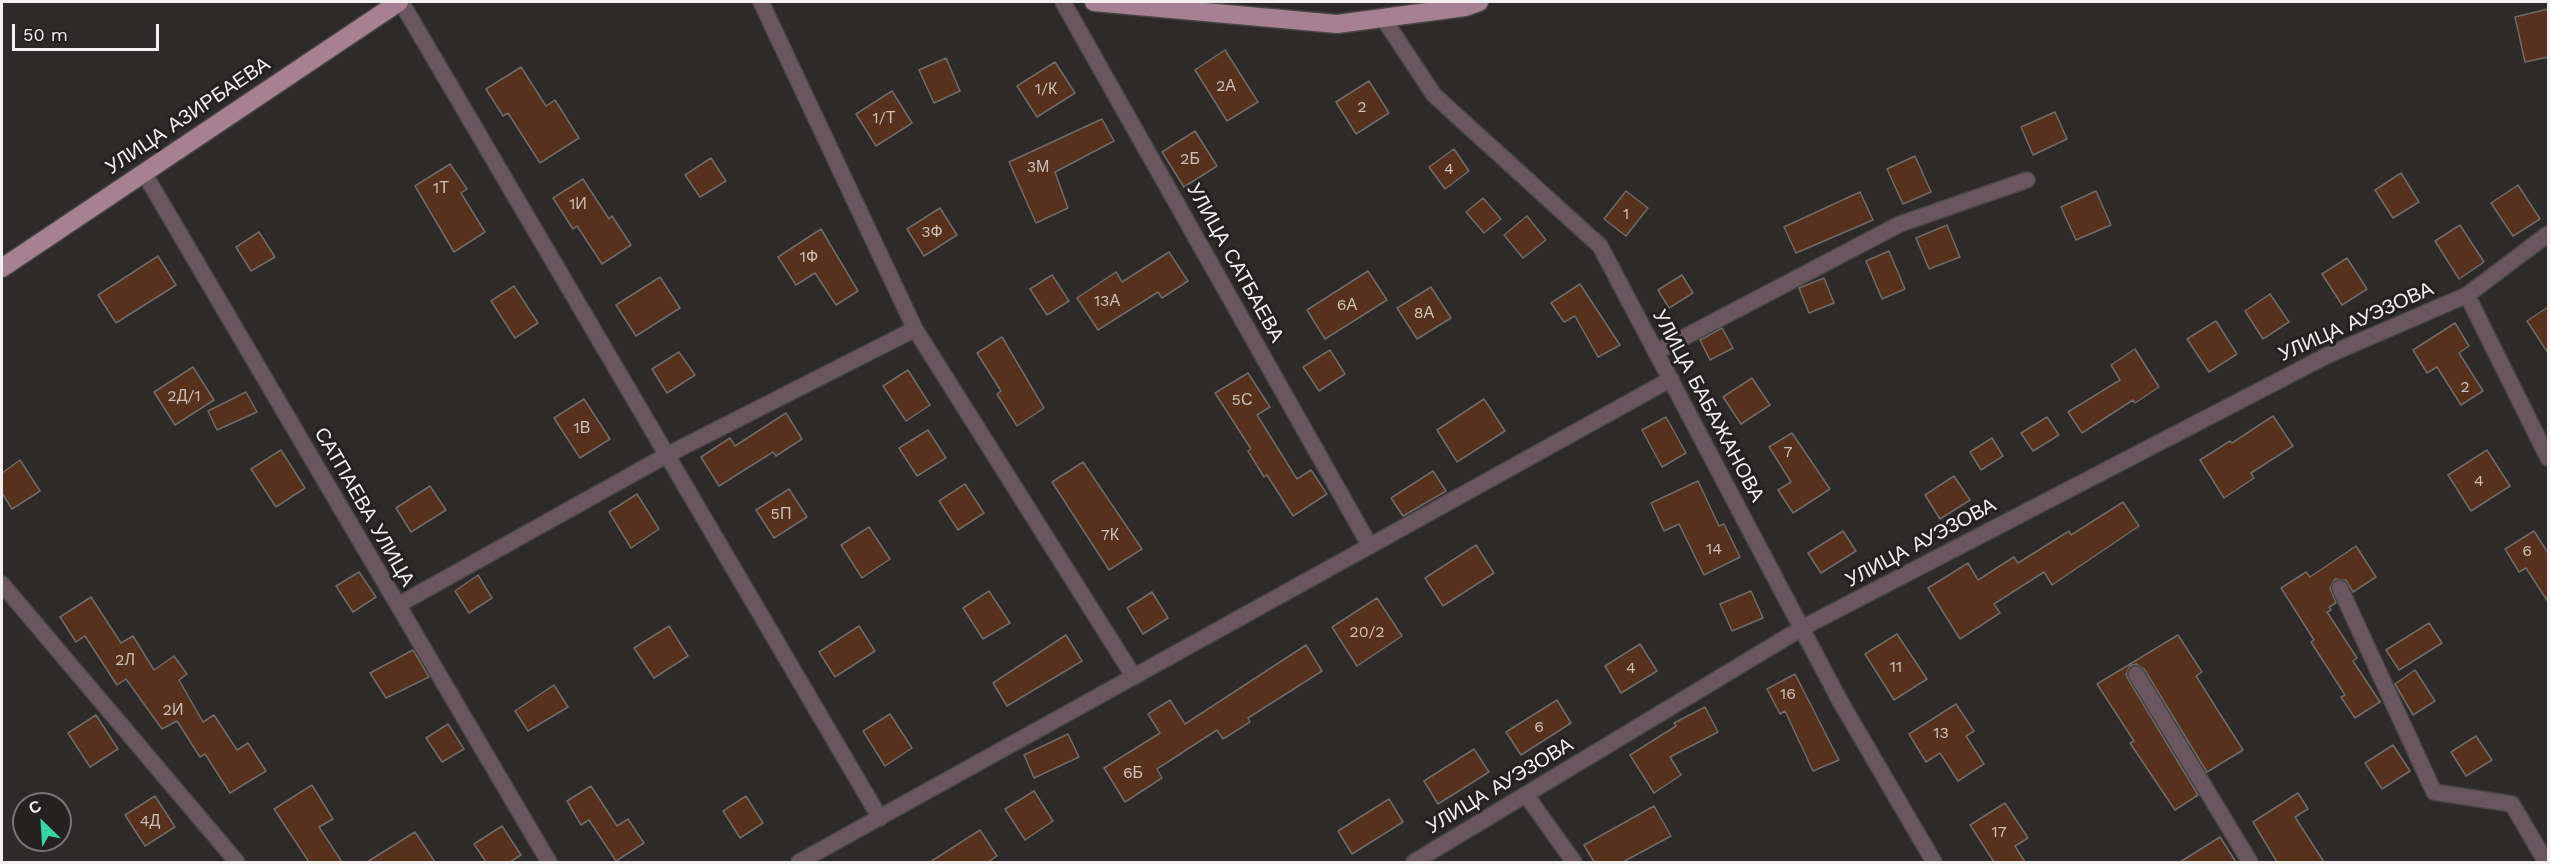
<!DOCTYPE html>
<meta charset="utf-8">
<style>
body{margin:0}
#map{position:relative;width:2550px;height:864px;overflow:hidden;background:#2e2a2a;font-family:"Work Sans",sans-serif}
canvas{display:block}
.frame{position:absolute;inset:0;border:3px solid #f2f0f0;pointer-events:none}
.north{position:absolute;left:12px;top:792px;width:60px;height:60px;box-sizing:border-box;background:#242121;border:2px solid #767474;border-radius:50%;rotate:335deg;font-size:16px;font-weight:700;line-height:24px;text-align:center;color:#f2f0f0}
.north::after{content:'';display:block;margin:auto;width:21px;height:27px;background:#39d4a5;clip-path:polygon(50% 0,100% 100%,50% 72%,0 100%)}
.scale{position:absolute;left:12px;top:24px;width:147px;height:27px;box-sizing:border-box;border:3px solid #f2f0f0;border-top:0;padding-left:8px;font-size:18px;line-height:21px;white-space:nowrap;color:#f2f0f0;-webkit-text-stroke:4px #242121;paint-order:stroke}
</style>
<div id="map">
<canvas width="2550" height="864"></canvas>
<div class="frame"></div>
<div class="north">С</div>
<div class="scale">50 m</div>
</div>
<script>
const ctx = document.querySelector('canvas').getContext('2d');
ctx.lineJoin = 'round';
function paint(path, color) { ctx.fillStyle = color; ctx.fill(path, 'evenodd'); }
function stroke(path, color, width, dash) { ctx.strokeStyle = color; ctx.lineWidth = width; ctx.lineCap = dash ? 'butt' : 'round'; ctx.setLineDash(dash || []); ctx.stroke(path); }
function label(font, color, halo, rows, align = 'center') {
  ctx.font = font + ' "Work Sans",sans-serif'; ctx.lineWidth = 6; ctx.setLineDash([]); ctx.textBaseline = 'middle'; ctx.strokeStyle = halo; ctx.fillStyle = color; for (const [text, x, y, turn = 0] of rows) {
    ctx.save(); ctx.translate(x, y); ctx.rotate((+turn || 0) * Math.PI / 180); ctx.textAlign = isNaN(turn) ? turn : align; if (halo) ctx.strokeText(text, 0, 0); ctx.fillText(text, 0, 0); ctx.restore();
  }
}
const building = new Path2D(`
 M2548 9V57L2525 62 2515 17Z
 M1225 50 1258 102 1227 121 1195 70Z
 M946 58 960 91 934 103 919 70Z
 M1055 62 1075 93 1037 117 1017 86Z
 M521 67 546 106 555 100 579 138 540 163 508 113 503 116 486 89Z
 M1369 81 1389 113 1356 134 1336 102Z
 M892 91 912 123 876 146 856 114Z
 M2055 112 2067 139 2033 155 2021 127Z
 M1102 119 1114 141 1055 172 1068 208 1036 223 1009 162Z
 M1195 131 1217 166 1184 187 1162 152Z
 M1454 149 1469 171 1445 189 1429 167Z
 M1915 156 1931 192 1903 204 1887 169Z
 M711 158 726 181 700 197 685 175Z
 M450 164 467 189 461 193 485 232 454 252 415 186Z
 M2401 173 2419 202 2393 218 2375 190Z
 M583 179 609 219 612 216 631 245 602 264 577 226 573 229 553 198Z
 M2518 185 2540 219 2513 236 2491 203Z
 M1626 191 1648 208 1626 236 1604 219Z
 M2096 191 2111 225 2076 240 2061 207Z
 M1860 192 1873 220 1796 253 1784 227Z
 M1483 198 1501 219 1484 233 1466 212Z
 M940 208 957 235 924 256 907 229Z
 M1527 216 1546 240 1523 258 1504 235Z
 M1947 225 1960 257 1929 269 1916 238Z
 M2460 225 2484 262 2459 279 2435 241Z
 M821 229 858 291 836 305 815 273 796 285 778 257Z
 M259 232 275 257 251 271 236 247Z
 M1889 251 1905 289 1882 299 1866 261Z
 M1169 252 1188 281 1162 298 1158 292 1098 330 1077 298 1116 272 1122 282Z
 M158 256 176 285 116 323 98 295Z
 M2347 258 2367 289 2342 305 2322 274Z
 M1368 271 1387 300 1325 339 1307 310Z
 M1052 275 1069 301 1047 315 1030 289Z
 M1682 275 1693 293 1669 308 1658 290Z
 M660 277 680 308 636 336 616 305Z
 M1824 278 1834 303 1809 313 1799 288Z
 M1580 284 1620 345 1598 357 1575 316 1564 322 1551 303Z
 M514 286 538 323 515 338 491 301Z
 M1431 287 1451 318 1417 339 1397 308Z
 M2270 294 2289 322 2263 339 2245 311Z
 M2548 307V353L2527 321Z
 M2216 321 2237 354 2209 372 2187 339Z
 M2455 323 2469 346 2459 353 2483 391 2461 405 2437 367 2427 373 2413 350Z
 M1722 328 1733 348 1710 360 1700 340Z
 M1002 337 1044 408 1017 426 997 394 1001 391 977 353Z
 M2135 349 2159 387 2135 403 2133 400 2082 433 2068 412 2120 380 2111 365Z
 M1330 350 1345 374 1319 391 1303 367Z
 M679 352 695 375 667 393 652 369Z
 M193 367 214 400 175 425 154 392Z
 M908 370 930 405 906 421 883 386Z
 M1248 373 1270 407 1257 415 1297 479 1311 470 1327 494 1293 516 1267 475 1264 477 1248 451 1251 449 1215 393Z
 M1752 378 1770 405 1741 424 1723 397Z
 M246 392 257 412 217 430 208 411Z
 M584 399 610 439 580 458 554 418Z
 M1484 399 1505 431 1457 462 1437 430Z
 M786 413 802 439 776 456 773 452 719 486 701 457 730 438 735 446Z
 M2273 416 2293 446 2251 473 2254 478 2224 498 2200 460 2230 441 2232 443Z
 M1666 417 1686 453 1662 467 1642 430Z
 M2047 417 2059 435 2033 451 2021 433Z
 M928 430 946 458 917 476 899 448Z
 M1792 433 1830 489 1793 513 1778 490 1791 482 1769 447Z
 M1992 438 2003 456 1981 470 1970 452Z
 M281 450 305 488 276 507 251 469Z
 M2487 450 2510 486 2471 511 2448 475Z
 M20 460 40 491 12 509 2 493V473Z
 M1083 462 1142 549 1109 570 1052 482Z
 M1433 471 1446 491 1403 516 1391 498Z
 M1954 476 1970 500 1940 519 1925 495Z
 M1698 481 1719 526 1724 524 1740 557 1704 575 1679 524 1664 531 1651 503Z
 M965 484 984 513 958 530 939 501Z
 M430 486 446 510 411 532 396 508Z
 M789 489 807 517 774 538 756 510Z
 M637 494 659 529 631 548 609 512Z
 M2123 502 2139 526 2052 585 2044 572 1994 604 2000 613 1960 639 1928 588 1968 563 1978 580 2014 557 2018 563 2069 531 2071 535Z
 M869 527 890 559 862 578 841 545Z
 M1843 531 1856 551 1821 573 1808 553Z
 M2534 531 2548 553V602L2526 568 2519 572 2505 549Z
 M1476 545 1494 573 1443 606 1425 578Z
 M2356 546 2376 577 2353 592 2346 580 2335 579 2330 588 2336 603 2329 607 2331 610 2327 612 2357 658 2353 661 2380 702 2355 718 2341 697 2345 695 2311 642 2314 640 2281 588 2306 572 2310 577Z
 M359 572 376 597 353 612 336 586Z
 M478 575 492 598 469 613 455 591Z
 M989 591 1010 623 983 639 963 608Z
 M1751 591 1763 618 1732 631 1720 604Z
 M1152 592 1168 618 1143 634 1127 608Z
 M91 597 121 643 133 636 154 670 174 656 187 674 179 680 203 722 214 715 237 750 248 743 266 771 230 793 205 754 200 757 177 721 162 729 126 679 117 685 85 636 76 642 60 617Z
 M1377 598 1402 636 1357 666 1332 627Z
 M2429 623 2442 643 2399 670 2386 650Z
 M669 626 688 656 654 678 634 648Z
 M859 626 875 651 835 677 819 652Z
 M1897 634 1927 679 1894 700 1865 654Z
 M1066 635 1082 661 1007 706 993 683Z
 M2178 635 2202 672 2196 676 2243 750 2207 772 2144 669 2136 664 2130 666 2126 674 2128 679 2198 795 2175 810 2130 743 2134 741 2097 684Z
 M1640 644 1657 671 1621 693 1605 666Z
 M1306 645 1322 671 1248 718 1250 722 1223 739 1217 730 1157 769 1162 778 1125 802 1104 768 1160 733 1148 714 1170 700 1185 724Z
 M413 650 429 677 386 698 370 673Z
 M2415 670 2435 701 2413 715 2395 684Z
 M1795 674 1839 760 1813 771 1785 711 1780 714 1767 689Z
 M554 685 568 707 528 731 515 711Z
 M1557 700 1571 723 1521 755 1506 732Z
 M1956 704 1974 731 1966 736 1984 764 1958 781 1940 753 1926 762 1909 734Z
 M1705 707 1718 732 1670 757 1681 775 1654 793 1630 755 1676 726 1674 723Z
 M890 714 912 748 885 766 863 731Z
 M96 715 118 749 90 767 68 733Z
 M448 724 464 749 442 762 426 738Z
 M1068 734 1079 757 1034 778 1024 755Z
 M2476 736 2492 760 2466 776 2451 752Z
 M2393 745 2410 771 2382 789 2365 763Z
 M1474 749 1489 772 1438 804 1424 781Z
 M312 785 333 819 319 827 342 862H309L274 809Z
 M591 786 617 826 628 819 644 843 616 861 589 820 581 825 567 801Z
 M1034 791 1053 821 1025 840 1005 809Z
 M2298 793 2308 809 2295 817 2324 862H2277L2253 822Z
 M155 796 175 827 145 846 125 815Z
 M746 796 763 823 740 838 723 811Z
 M1389 799 1403 822 1352 854 1338 831Z
 M2005 803 2028 838 2015 846 2025 862H1994L1970 825Z
 M1654 806 1671 836 1623 862H1594L1584 845Z
 M502 826 521 855 510 862H486L474 844Z
 M980 830 997 856 988 862H930Z
 M415 832 435 862H367Z
 M2220 837 2236 862H2180Z`);
paint(building, '#57311c');
stroke(building, '#6f6b69', 1.5);
const minor = new Path2D(`
 M401 2 880 818
 M761 2 915 329 1134 677
 M1063 2 1370 546
 M1383 18 1434 95 1600 246 1840 701 1934 862
 M144 173 549 862
 M2467 295 2548 458
 M1656 352 1900 224 2027 180
 M2 584 237 862
 M2340 588 2434 792 2512 804 2546 862
 M398 605 667 455 915 329
 M2136 674 2250 862
 M1526 795 1574 862
 M799 862 1671 379
 M1414 862 1802 628 2328 355 2467 295 2548 234`);
const primary = new Path2D(`
 M1094 2 1337 24 1465 7 1479 2
 M2 268 399 2`);
stroke(minor, '#494646', 18);
stroke(primary, '#494646', 21);
stroke(minor, '#6a565f', 15);
stroke(primary, '#a78092', 18);
label('16px', '#cbc0bb', null, [
 ["2А",1226,86],
 ["1/К",1046,89],
 ["2",1362,107],
 ["1/Т",884,118],
 ["2Б",1190,159],
 ["3М",1038,167],
 ["4",1449,169],
 ["1Т",441,188],
 ["1И",578,204],
 ["1",1626,214],
 ["3Ф",932,232],
 ["1Ф",809,257],
 ["13А",1107,301],
 ["6А",1347,305],
 ["8А",1424,313],
 ["2",2465,387],
 ["2Д/1",184,396],
 ["5С",1242,400],
 ["1В",582,428],
 ["7",1788,452],
 ["4",2479,481],
 ["5П",781,514],
 ["7К",1110,535],
 ["14",1714,549],
 ["6",2527,551],
 ["20/2",1367,632],
 ["2Л",125,660],
 ["11",1896,667],
 ["4",1631,668],
 ["16",1788,694],
 ["2И",173,710],
 ["6",1539,727],
 ["13",1941,733],
 ["6Б",1133,773],
 ["4Д",150,821],
 ["17",1999,832]
]);
label('20px', '#f2f0f0', '#242121', [
 ["УЛИЦА АЗИРБАЕВА",188,116,-34],
 ["УЛИЦА САТБАЕВА",1235,263,61],
 ["УЛИЦА АУЭЗОВА",2356,322,-24],
 ["УЛИЦА БАБАЖАНОВА",1708,406,62],
 ["САТПАЕВА УЛИЦА",364,507,60],
 ["УЛИЦА АУЭЗОВА",1921,543,-28],
 ["УЛИЦА АУЭЗОВА",1500,786,-31]
]);
</script>
